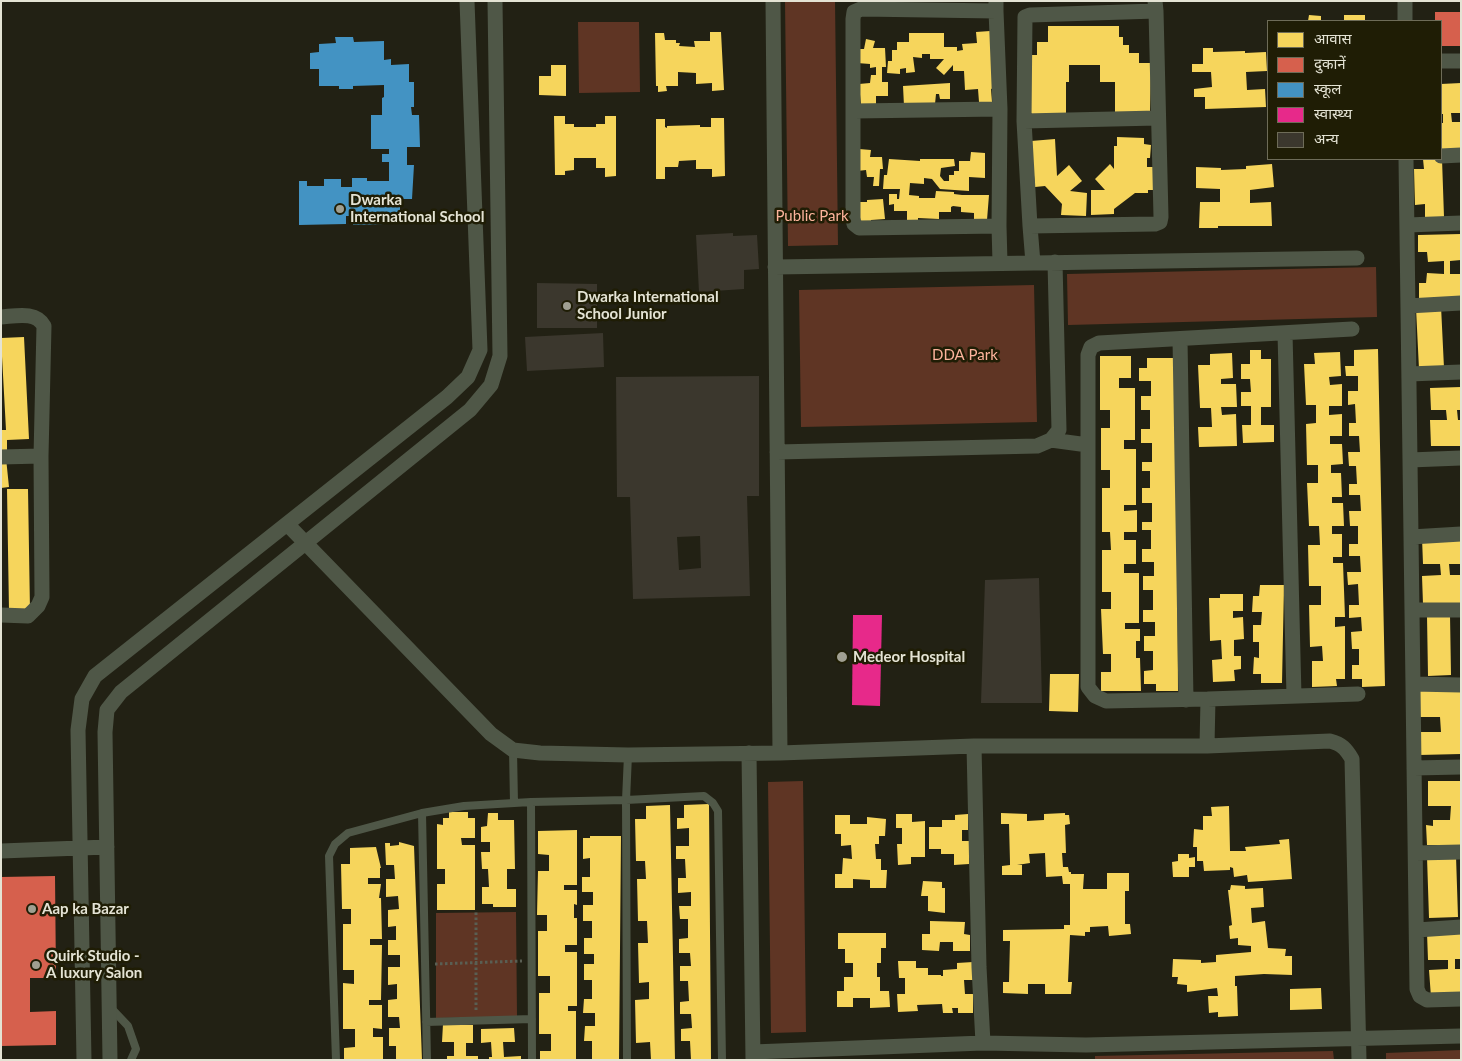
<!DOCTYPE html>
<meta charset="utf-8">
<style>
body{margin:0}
#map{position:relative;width:1462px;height:1061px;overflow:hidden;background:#222114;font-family:Lato,"Noto Sans Devanagari",sans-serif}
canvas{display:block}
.frame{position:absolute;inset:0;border:2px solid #e4e3d4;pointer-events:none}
.legend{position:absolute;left:1267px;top:20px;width:175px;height:140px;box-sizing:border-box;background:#1f1d05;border:1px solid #6e6c58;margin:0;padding:6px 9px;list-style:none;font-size:15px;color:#e4e3d4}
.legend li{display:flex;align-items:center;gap:10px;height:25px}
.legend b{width:25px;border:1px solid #6e6c58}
</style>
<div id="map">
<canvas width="1462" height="1061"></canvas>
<div class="frame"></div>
<ul class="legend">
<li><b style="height:14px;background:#f6d55c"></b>आवास</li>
<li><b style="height:14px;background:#d6604d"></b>दुकानें</li>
<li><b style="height:14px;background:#4393c3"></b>स्कूल</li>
<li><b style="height:14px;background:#e7298a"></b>स्वास्थ्य</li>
<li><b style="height:14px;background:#3b372d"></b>अन्य</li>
</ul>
</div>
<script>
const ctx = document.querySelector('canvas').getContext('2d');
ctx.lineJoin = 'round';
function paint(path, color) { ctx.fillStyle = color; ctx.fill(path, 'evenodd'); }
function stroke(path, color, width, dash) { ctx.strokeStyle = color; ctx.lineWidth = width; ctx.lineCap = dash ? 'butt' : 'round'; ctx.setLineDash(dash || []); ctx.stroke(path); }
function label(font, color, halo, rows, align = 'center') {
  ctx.font = font + ' Lato,sans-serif'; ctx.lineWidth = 5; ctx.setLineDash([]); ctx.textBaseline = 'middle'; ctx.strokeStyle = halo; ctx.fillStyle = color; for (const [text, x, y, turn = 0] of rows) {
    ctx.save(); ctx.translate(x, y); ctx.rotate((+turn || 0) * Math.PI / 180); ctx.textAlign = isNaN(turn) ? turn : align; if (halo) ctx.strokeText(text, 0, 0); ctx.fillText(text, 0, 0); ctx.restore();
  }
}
paint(new Path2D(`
 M785 1H835L838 245 788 246Z
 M578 22H639L640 92 579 93Z
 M1376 267 1377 317 1068 325 1067 274Z
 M1034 285 1037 422 801 427 799 290Z
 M803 781 806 1032 771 1033 768 782Z
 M516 912 517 1017 436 1018V913Z
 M1461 1050V1060H1386V1053Z
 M1333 1051 1334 1060H1095V1056Z`), '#5f3524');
paint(new Path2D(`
 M1309 15 1321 16V21H1308Z
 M1344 15H1365V21H1344Z
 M1048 26H1119V37H1123V45H1129V53H1139V63H1151L1150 113 1115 114V82H1100V65H1069V82H1066V114H1024V55H1037V42H1048Z
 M990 31 994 88 991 89 992 102H979L978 89 965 90 964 71H953V65L944 75 936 68 944 59H930V54H922V58L913 57 915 72 906 73V68L900 69V74L887 73 888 61H892V50H897V42H909V33H944V47H957V51L963 50 962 44 977 43 976 32Z
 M710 32H721L724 90 712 91V83L696 84V73L678 72V86H666L667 91 658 92V86H656L655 33H664L665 40H676V43H680L679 46 695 47 694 41H710Z
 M866 39 875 41 873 48H885L886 67H882V82H888V96H876V104L861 105 859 84 870 83 871 75H876V67L870 68V64L857 63 858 49H864Z
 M1203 48H1213V52L1245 51V53L1266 52 1267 71 1246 72 1247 90 1265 89 1266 107 1205 109V97H1194V89L1212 87 1211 72H1192V64H1203Z
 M551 65H566V96L539 95V76H551Z
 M950 83V99H940L939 94H936L935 104 904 106 903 86Z
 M1461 83V113H1451L1452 122H1461V150L1441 151V123H1443V114H1441V84Z
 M554 116H565V124H574V127H596V124H605V116H616V176L605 177V168H596V158H574V170L565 171V175H555Z
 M711 118H724L725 176 712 177V169H696V160L679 161 678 167H665V179H656V119H665V127L667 128V126L700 125V127H711Z
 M1117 137 1144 138V144L1151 145 1150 158H1147V167H1153V190H1148V193H1135L1114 209V214L1091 215V190H1105L1095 179 1110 164 1114 169V146H1117Z
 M1055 139 1057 176 1069 165 1082 181 1070 191 1087 193 1086 216 1061 215 1062 204 1045 186 1035 187 1031 141Z
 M859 149 871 150 870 157H882L883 169H880L879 186H873L874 177H867L866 170 857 171Z
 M971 152 985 153V178L969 177V191L940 189 932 179 924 178V184L910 183 909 195 919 196V198H935L936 191 954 192V194L962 195H989L987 220H974V213L961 212V207L953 206 951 207V212H939V219L918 218V223H907V211H894V204L889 205V194H897V199H899L900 189H883L884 175H887L889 159 920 161V159H954L955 166 941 168 940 176 944 181H949V175H954V171H959V161H970Z
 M1423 159H1442L1444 217 1425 218V204L1415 205 1414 169H1424Z
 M1272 164 1274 187 1250 190V203L1271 202 1272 226H1218V228H1199L1200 202H1220V189L1196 188V167L1221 168V170L1246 169V166Z
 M883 199 885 219 871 220V225H860V202H867V200Z
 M1461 234V260L1450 261V274H1461V299L1419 300V283H1426L1427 273 1444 274V261L1428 262 1427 252H1418V235Z
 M1441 306 1444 368 1419 369 1416 308Z
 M24 337 29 439 7 440V452H1V430H6L1 338Z
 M1378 349 1385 686 1362 687V679H1352V665H1359V649H1352L1351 632 1362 631 1361 617 1349 618V605H1359L1358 584 1348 585 1347 572H1361L1360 556H1349V544H1358V526H1350L1349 511H1361L1360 495H1349V484H1357L1356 466H1349L1348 452H1360L1359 436H1349V423H1356L1355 404 1348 405V391H1358V376H1346L1345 366H1354V350Z
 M1250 350H1261V359H1271V407H1261V425H1274V442L1243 443 1242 425H1251V406H1241V392H1251L1250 379H1241V364H1250Z
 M1340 352 1341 376 1329 377 1330 385 1342 384V406H1329V415L1342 414V436H1330V444H1342L1343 464 1331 465V473H1341L1342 497H1332V503H1343L1344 526H1332V534H1342V557H1333V563H1343L1345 617H1335V627L1345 626V679H1336L1337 686 1312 687V661H1323L1322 646 1310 647 1309 605H1321V586H1309L1308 545H1320L1319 526H1309L1307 483H1318V465H1307L1306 424 1316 423V405H1306L1304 364H1315L1314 353Z
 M1232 353 1233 378 1221 379V384H1236L1237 407H1221L1222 415 1236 414 1237 446 1199 447 1198 427H1212L1211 408H1200L1198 365H1210V354Z
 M1100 356H1131V378H1119V388H1135V440H1124V449H1136V505H1124V511L1137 510V532H1124V540H1136V564H1124V573H1139V623H1125V629H1140V641H1136V658H1140L1141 691H1101V672H1111V654H1103L1101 609H1111V592H1102V550H1111L1110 532H1102V488H1110V470H1101V428H1110V410H1100Z
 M1147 358H1176L1178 691H1156V684H1144V671L1153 670V651H1144V636H1155V622H1143V610H1153V590H1143V576H1154V562H1142V549H1151V530H1142V522H1152V503H1142V488H1150V471H1142V462H1152V443H1141V429H1150V410H1141V396H1151V381H1139V368H1147Z
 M1461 387V410H1457L1458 420H1461V446H1431L1430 420H1447L1446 410H1431L1430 388Z
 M6 458 9 487 1 488V459Z
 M7 489H28L30 611H9Z
 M1461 537V564H1449L1450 575H1461V603L1423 604 1422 576 1441 575 1440 564H1423L1422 538Z
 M1260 585H1284L1282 683H1261V674H1253L1254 657 1259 658V642H1253V625H1261L1262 612H1252L1253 596H1259Z
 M1220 594H1243V611H1233V618L1243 617 1244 639 1234 640V656H1241V669L1234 670 1235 681 1213 682 1212 660 1222 659 1221 640 1210 641 1209 598H1220Z
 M1450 615 1451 675 1428 676 1427 616Z
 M1050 674H1079L1078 712 1049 711Z
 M1461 688V754L1419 755V732H1441L1440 717H1418V689Z
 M1428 781H1461V845H1427L1426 825 1433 826V820H1450L1451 806H1428Z
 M709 804 711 1060H691L690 1041H681V1029L692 1028 691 1014H680V1002L689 1001 688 981H680V966H691L690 953H679V939L688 938V919H680L679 906H691V892L678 893V878H686L685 859H676V846H689V828L677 829V818H684V805Z
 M670 805 675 1060H651L650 1042 636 1043 635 1000 649 999V982L639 983 638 943H648L647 921H638L637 879H646L645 861H636L635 819H646V806Z
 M1229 806 1230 851H1246L1245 847 1280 844 1279 840 1289 839 1292 879 1248 882 1247 875 1234 877 1233 868 1230 867V870L1204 871 1203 861H1197V847H1193L1194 829 1203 830V816H1212L1211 807Z
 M449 812H468V818H475V838H461L462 845H475V910H437V884H445V869H437V824L443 825V818H449Z
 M488 813H498V820H514L515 869H507V889H516V907H493V904H482V887H489L488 869H482L481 852H490V842H481V827L487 826Z
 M1001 813 1027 814V821L1044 820V814L1065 813V815H1069L1070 824 1065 825 1066 853H1062L1063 867H1068L1069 872H1071V874H1084L1083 889H1107V873H1129V891H1125V924H1130L1131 934 1109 936 1108 926 1090 927V932H1085V936L1070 935 1068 982H1072L1071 994H1045V984H1028V994L1003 993V982H1009L1010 941H1003V930L1064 929V925H1070V884H1063L1062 876 1046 877 1045 853 1029 854 1030 863 1017 865H1022V875H1002V866L1010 865V862L1009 824H1001Z
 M896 814H912V822L925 821V857H911V864L898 865 897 844H902V828H896Z
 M968 814V830H962V841H969V864L954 865V854H941V849H929V827H942V820H955V815Z
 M835 815H850V824H867V817L886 819 885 836H879V844H875L876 859H881V870H887L886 888H870V880L853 879V888H835V874H842L843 858 852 859 851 845 841 846V834H835Z
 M577 830V885H564V890H577V905L574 904V918H577V945H565V952H577V1006H568V1011H576V1060H540V1051H551V1034H539V993H550V976H538V931H547V915H537L538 871H549V855L538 854V831Z
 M590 836H621L619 1060H592V1041H584L585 1026H595V1013H583L584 999H592V980H584V964H594V954H584V938H592V921H583V905H593V892H582V877H590V858L583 859V838H590Z
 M399 842 414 846 422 1060H396V1046H389V1028H400L399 1017H388V1000L397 999V984L388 985V967H400V955H388V940H396V926L388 927V910L399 909 398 896 386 897V879H395L394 865H386L385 843H390V846L399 845Z
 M376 847 381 868H380V878H368V884H381L379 898H381L382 939H370V945H382L381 1000H369V1005H382V1029L373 1028V1037H383V1060H344V1048L355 1047V1029H343V983L354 984V970H343V924H351V909H342L341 864H350V848Z
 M1178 854H1189V858L1195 857V867H1189V877H1173L1172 862 1178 861Z
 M1456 856 1458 917 1429 918 1427 857Z
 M923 881 942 882V888H945V913L928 911V896H921Z
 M1231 885 1245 886V889L1263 888 1264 907 1251 908 1252 923 1265 921 1268 948 1286 949 1285 956H1292V975L1264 974 1235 976V986H1237L1238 1016 1218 1017V1012L1209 1013 1208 996H1218L1217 988 1187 992V985L1177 984 1178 977H1172L1173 959 1201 960V963L1216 962V955L1251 952V946L1238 945V938L1230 939 1229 926 1232 925 1228 890H1230Z
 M930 921 965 922 964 934 970 935V951H953V942H940L939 951 922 950V934H930Z
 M1461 932V959H1455V969H1461V996L1431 997 1429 970 1448 969V960H1428L1427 933Z
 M838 933H886V948H881V963H877V977H880V991H889L890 1007 870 1008V998H853V1007H837V991H844V977H853V963H845V949H838Z
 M898 961H916V968H928V975H941V976H943V970L957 969V963L973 962V980H964L965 994H973V1013H958V1008H952L953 1013H943L942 1004 917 1005 918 1011 898 1012 897 994H905V978H899Z
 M1321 988 1322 1009 1290 1010V989Z
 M443 1024 473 1025V1043H466V1056H478V1060H447V1056H454V1042H442Z
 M514 1028 515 1042H503L504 1057 521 1056V1060H489V1057H492L491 1042 481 1043V1029Z`), '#f6d55c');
paint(new Path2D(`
 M1435 12H1461V46H1441V21H1435Z
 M55 876 56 978H30V1012L56 1011V1045L1 1046V877Z`), '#d6604d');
paint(new Path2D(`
 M335 37H353L354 42 384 41V60L391 59V65L409 64V82H414V107H411L412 115H419L420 147H407V165H414L412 199H400V215H384V224L353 225V216H346V224L299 225V181H307V186H324V179H341V187H352V178H367V181H389V162H382V154H389V149H371V115H382V98L384 97V85L353 86V89H339V86H319V69H310V53L319 52V44L336 43Z`), '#4393c3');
paint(new Path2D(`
 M853 615H882L880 706 852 705Z`), '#e7298a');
paint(new Path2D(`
 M733 233V236L757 235 759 269 744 270V289L699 292 696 235Z
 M537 283 597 284V328H537Z
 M603 333 604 367 527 371 525 337Z
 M759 376V496H747L750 596 633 599 630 497H617L616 377ZM700 536 701 568 679 570 677 537Z
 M1039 578 1042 703H981L985 580Z`), '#3b372d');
stroke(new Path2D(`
 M435 964 522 961
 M476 1010V912`), '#5a5f53', 3, [2.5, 2.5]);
stroke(new Path2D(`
 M513 750 514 803
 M422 813 427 1060
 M110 1007 128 1026 136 1049 131 1060
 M426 1022 532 1019
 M336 1060 329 856 335 844 348 833 422 813 464 806 531 802
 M532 1060 531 802 626 800 628 755
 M627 1060 626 800 704 796 713 803 718 811 722 1060`), '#4f5747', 8);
stroke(new Path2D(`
 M773 1 780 753
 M996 1V11L1000 109 999 226 859 228 854 224 853 218V19L854 12 861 9 996 11
 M1155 1 1156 11 1161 217 1160 222 1155 224 1030 226 1024 121 1025 17 1030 15 1156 11
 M1405 1V21
 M1441 61H1461
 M854 111 1000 109
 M1024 121 1158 118
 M1441 156 1461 155
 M1406 159 1417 989 1420 996 1427 1000 1461 999
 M1407 225 1461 223
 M999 226 1000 263
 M1030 226 1033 263
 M775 267 1357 258
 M1408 306 1461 303
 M1 317C16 316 36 311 44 326L41 456
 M1285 333 1294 696
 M1180 339 1186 700
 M1409 374 1461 372
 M1051 440 1088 445
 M777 452 1037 446 1051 440 1059 430 1055 262
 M1 457 41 456 42 597 38 606 28 616 1 615
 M1410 460 1461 458
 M287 524 491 734 513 750 540 753 628 755 780 753 974 746H1207L1330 741C1342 744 1346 749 1352 759L1359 1060
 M1411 537 1461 534
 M1412 610H1461
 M1413 684 1461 685
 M1208 699 1358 694
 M974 746 979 967 983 1043
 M1207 746 1208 699 1106 701 1095 696 1088 687V355L1091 347 1099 343 1352 329
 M749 753 753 1060
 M1414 768 1461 767
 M1 851 107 847
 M1416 853 1461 852
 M1417 930 1461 927
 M753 1052 983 1043 1086 1045 1461 1036
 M84 1060 78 730 82 699 95 676 447 397 468 377 480 350 467 1
 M110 1060 105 732 107 710 121 692 470 410 491 385 500 356 495 1`), '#4f5747', 15);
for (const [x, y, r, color] of [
 [340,209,5,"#a09f91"],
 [567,306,5,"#a09f91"],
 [842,657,6,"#a09f91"],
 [32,909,5,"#a09f91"],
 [36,965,5,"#a09f91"]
]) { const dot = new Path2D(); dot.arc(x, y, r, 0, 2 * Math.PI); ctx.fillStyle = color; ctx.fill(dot); stroke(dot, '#1f1d05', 2); }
label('bold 15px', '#e4e3d4', '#1f1d05', [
 ["Dwarka",350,200],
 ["International School",350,217],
 ["Dwarka International",577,297],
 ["School Junior",577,314],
 ["Medeor Hospital",853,657],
 ["Aap ka Bazar",42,909],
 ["Quirk Studio -",46,956],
 ["A luxury Salon",46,973]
], 'left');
label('15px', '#fdb49c', '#1f1d05', [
 ["Public Park",812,216],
 ["DDA Park",965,355]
]);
</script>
